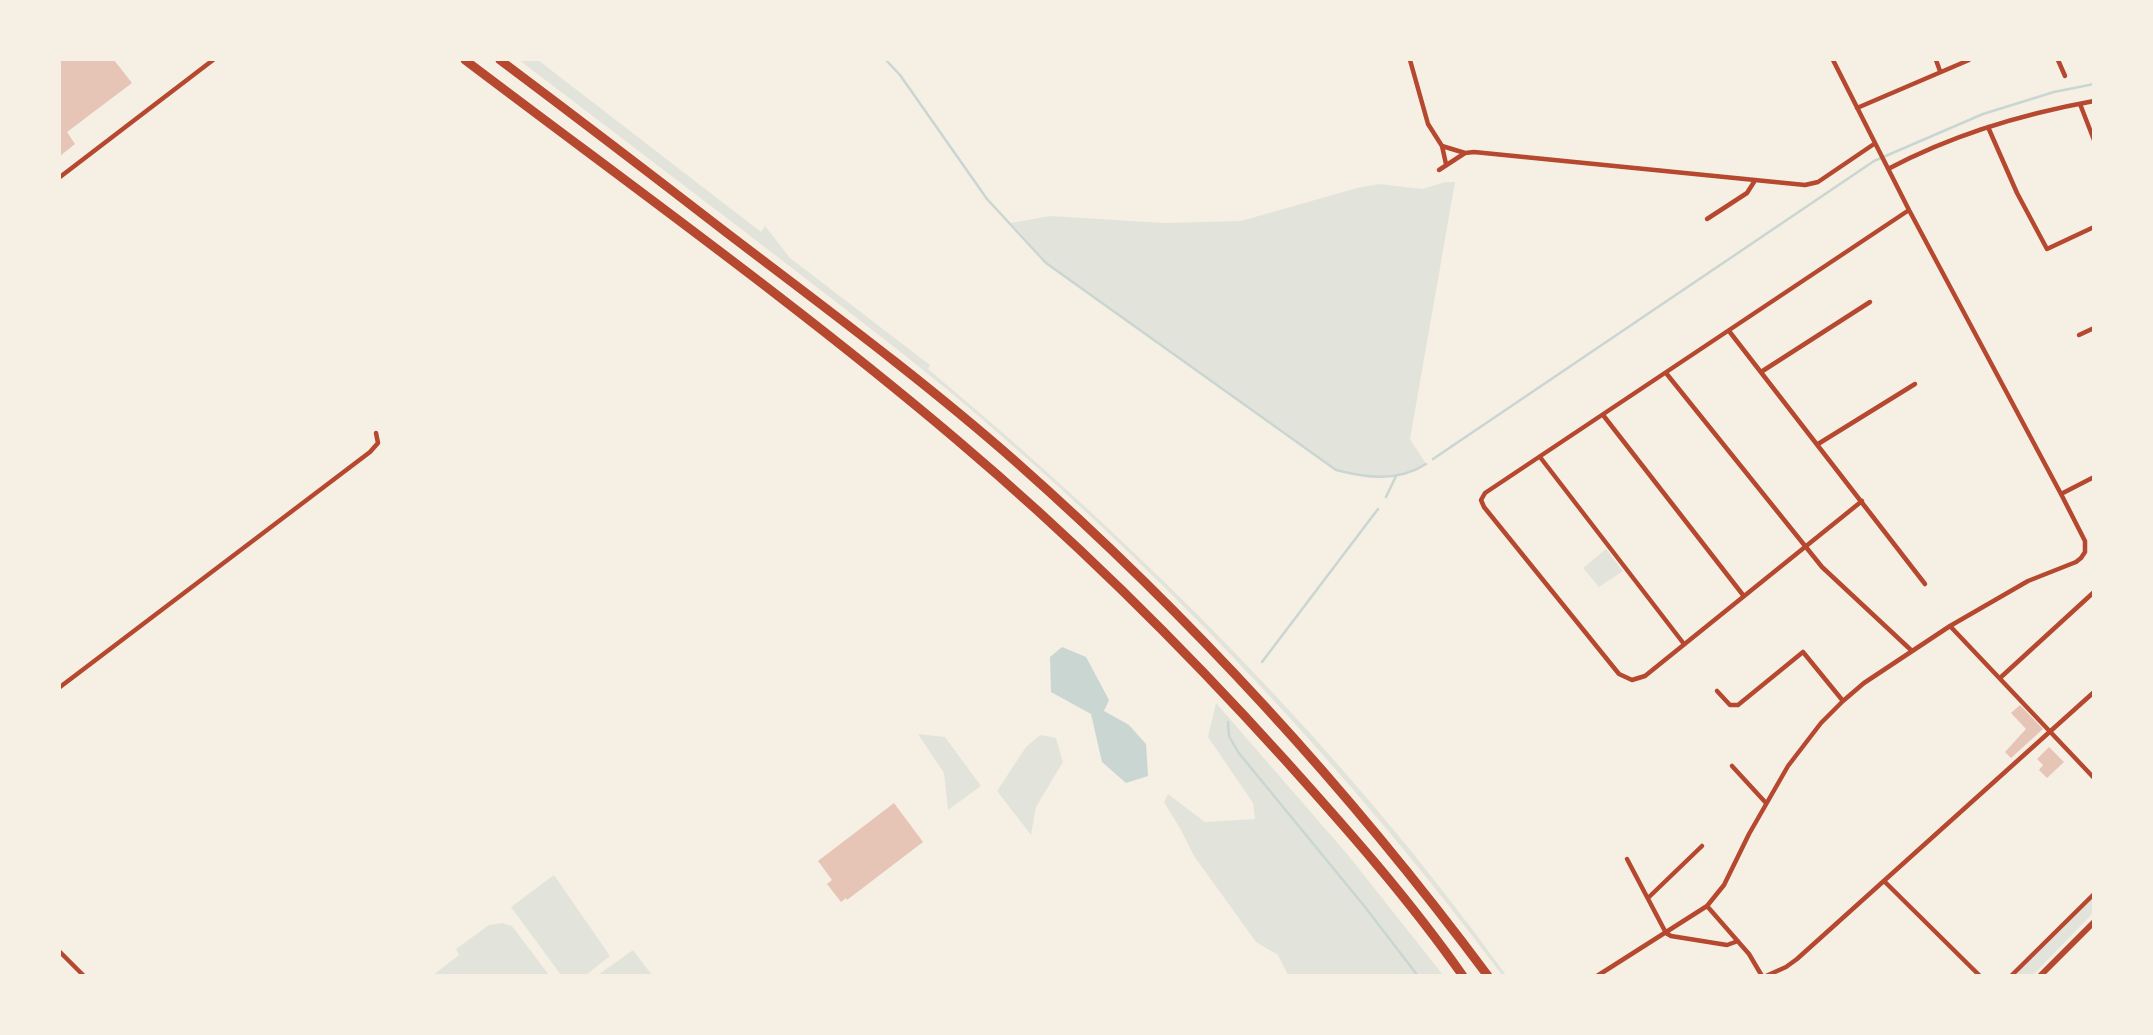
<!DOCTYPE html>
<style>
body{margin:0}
#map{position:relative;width:2153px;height:1035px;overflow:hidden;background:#f6efe4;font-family:"Titillium Web",sans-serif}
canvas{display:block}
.frame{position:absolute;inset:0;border:61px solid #f6efe4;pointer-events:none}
</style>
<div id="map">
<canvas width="2153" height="1035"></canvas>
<div class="frame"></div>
</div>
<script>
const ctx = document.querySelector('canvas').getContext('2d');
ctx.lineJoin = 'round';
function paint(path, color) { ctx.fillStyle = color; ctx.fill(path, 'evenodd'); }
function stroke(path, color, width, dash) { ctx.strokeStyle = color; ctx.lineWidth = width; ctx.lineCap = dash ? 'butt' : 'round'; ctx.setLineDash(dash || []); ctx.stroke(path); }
paint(new Path2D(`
 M519 60H538L761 232 765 226 790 258 930 365 928 369C1143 549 1342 747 1506 975H1502C1352 774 1180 590 990 426 932 375 871 329 810 282 713 207 616 134 519 60Z
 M1445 182H1455L1410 439 1426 464C1396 481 1369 479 1336 470L1047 263 1011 223 1050 216 1164 223 1241 221 1357 188 1379 184 1423 189Z
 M1606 549 1623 571 1599 587 1583 568Z
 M1216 703 1348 855 1443 975H1288L1278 955 1256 942 1194 856 1181 830 1164 802 1168 794 1205 822 1255 819 1253 803 1208 737Z
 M918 734 945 737 981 786 948 810 944 773Z
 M1040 735 1056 738 1063 762 1036 807 1031 835 997 791 1026 747Z
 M554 875 610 956 586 975H561L511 907Z
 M2093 898V913L2033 975H2015Z
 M502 923 512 926 549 975H433L459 955 456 949 489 925Z
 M633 950 652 975H598Z`), '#e2e4dc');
paint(new Path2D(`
 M1062 647 1086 657 1109 700 1104 711 1129 725 1146 744 1148 776 1126 783 1102 762 1091 714 1051 692 1050 657Z`), '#c9d6d2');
stroke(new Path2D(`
 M886 60 900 75 987 199 1046 263 1336 470C1367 478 1398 482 1426 464
 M1433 459 1874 161 1983 114 2054 92 2094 84
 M1386 497 1396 476
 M1262 662 1378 509
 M1228 722 1229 736 1238 752 1365 907 1418 976`), '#c9d6d2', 2.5);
paint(new Path2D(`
 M60 60H114L132 83 67 132 75 144 60 156Z
 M2020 705 2043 729 2011 758 2005 752 2026 729 2011 713Z
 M2049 747 2064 762 2047 778 2039 770 2043 765 2037 759Z
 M894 803 923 842 847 900 846 898 841 902 827 884 832 880 818 861Z`), '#e6c5b7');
stroke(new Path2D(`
 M1410 60 1428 124 1442 146
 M1936 60 1940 71
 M2058 60 2065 76
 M2080 104 2094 140
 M1857 108 1969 60
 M1988 127 2017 193 2047 249 2094 227
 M1446 164 1442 146 1465 153
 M1888 169C1952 135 2022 114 2094 101
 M1439 170 1465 153 1474 152 1805 185 1818 182 1874 144
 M60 177 213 60
 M1707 219 1747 193 1754 182
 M1729 331 1925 584
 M2079 335 2094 328
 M1761 372 1870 302
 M1666 373 1822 567 1912 651
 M1603 415 1743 595
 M1818 444 1915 384
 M1540 457 1684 644
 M2061 494 2094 477
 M1862 501 1645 676 1632 680 1619 674 1484 507 1481 500 1485 493 1909 210
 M1950 626 2094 778
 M2000 678 2094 592
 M60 687 370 452 378 443 376 433
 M1717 691 1730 705H1738L1803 652 1843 701
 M1732 766 1766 803
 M1627 859 1666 933
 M1884 881 1980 976
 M1648 898 1702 846
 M1707 906 1749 954 1762 976
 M1666 933 1671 936 1727 945 1738 941
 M60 952 84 976
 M1597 976 1707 906 1724 885 1749 834 1788 766 1821 723 1843 701 1864 683 1950 626 2028 581 2076 562 2081 558 2085 552V541L2061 494 1909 210 1833 60
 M1766 976 1786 967 1797 959 2094 692
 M2011 976 2094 894`), '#b5482f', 4.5);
stroke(new Path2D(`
 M2040 976 2094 922`), '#b5482f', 6);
stroke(new Path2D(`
 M465 60C630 185 799 306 957 440 1074 539 1182 646 1285 760 1347 829 1409 899 1463 976
 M500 60C576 117 652 175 727 233 824 307 923 380 1015 461 1190 616 1348 788 1488 976`), '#b5482f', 9);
</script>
